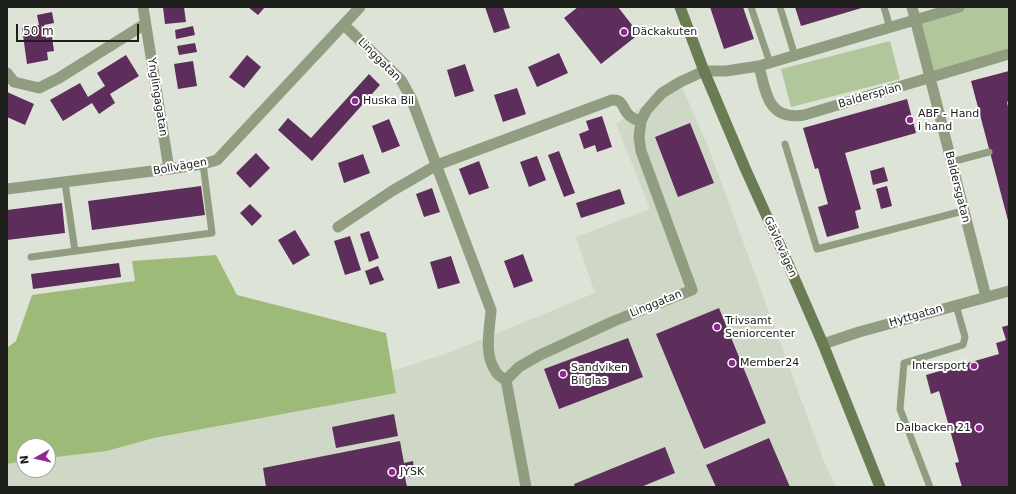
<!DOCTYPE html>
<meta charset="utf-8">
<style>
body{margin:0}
#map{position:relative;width:1016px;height:494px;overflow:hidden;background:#dee3d7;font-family:"DejaVu Sans",sans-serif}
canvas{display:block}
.frame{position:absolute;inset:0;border:8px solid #1d1f1b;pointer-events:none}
.north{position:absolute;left:16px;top:438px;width:40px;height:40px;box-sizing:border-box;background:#fff;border:1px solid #a5a5a4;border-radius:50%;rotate:262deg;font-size:11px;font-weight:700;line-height:16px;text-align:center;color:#1d1f1b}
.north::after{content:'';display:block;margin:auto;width:14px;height:18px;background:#8f298e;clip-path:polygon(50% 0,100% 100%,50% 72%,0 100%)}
.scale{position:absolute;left:16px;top:24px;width:123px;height:18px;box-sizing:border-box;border:2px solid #1d1f1b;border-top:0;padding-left:5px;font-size:12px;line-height:14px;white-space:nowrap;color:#1d1f1b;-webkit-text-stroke:3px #fff;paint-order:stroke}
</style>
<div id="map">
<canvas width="1016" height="494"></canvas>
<div class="frame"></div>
<div class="north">N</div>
<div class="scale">50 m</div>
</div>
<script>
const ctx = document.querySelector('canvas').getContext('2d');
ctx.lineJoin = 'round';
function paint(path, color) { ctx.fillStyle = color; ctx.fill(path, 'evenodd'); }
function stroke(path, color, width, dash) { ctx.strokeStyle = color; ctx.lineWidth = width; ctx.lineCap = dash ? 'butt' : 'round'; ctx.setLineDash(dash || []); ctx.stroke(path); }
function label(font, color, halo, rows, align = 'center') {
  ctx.font = font + ' "DejaVu Sans",sans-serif'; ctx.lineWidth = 4; ctx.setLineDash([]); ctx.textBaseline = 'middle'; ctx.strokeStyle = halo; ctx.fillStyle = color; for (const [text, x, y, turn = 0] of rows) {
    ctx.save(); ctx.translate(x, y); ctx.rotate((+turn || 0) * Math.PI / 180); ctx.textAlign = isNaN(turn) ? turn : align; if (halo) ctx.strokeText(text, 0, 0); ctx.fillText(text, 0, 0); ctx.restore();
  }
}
paint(new Path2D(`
 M680 82 709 149 823 459 836 487H7V464L24 461V470H48V458L107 451 154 438 396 393 392 371 451 352 595 293 576 237 650 209 616 124Z`), '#cfd8c6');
paint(new Path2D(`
 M959 7H1009V54L931 78 915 20Z
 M890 41 900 79 791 107 781 69Z`), '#b2c69b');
paint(new Path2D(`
 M216 255 237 295 386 333 396 393 154 438 107 451 48 458V446H24V461L7 464V348L16 341 32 295 135 281 132 261Z`), '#9dba78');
paint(new Path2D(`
 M163 7H184L186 22 165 24Z
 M248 7H265L258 15Z
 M485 7H503L510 28 494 33Z
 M578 7H618L639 34 601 64 564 18Z
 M710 7H743L754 39 724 49Z
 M795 7H865L801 26Z
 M52 12 54 23 44 25 46 38 52 37 54 51 47 52 48 60 27 64 22 28 39 25 37 15Z
 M193 26 195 35 176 39 175 30Z
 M195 43 197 52 179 55 177 46Z
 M559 53 568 73 537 87 528 67Z
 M126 55 139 76 110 94 115 103 99 114 92 103 63 121 50 100 80 83 88 97 105 86 97 73Z
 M247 55 261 67 244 88 229 77Z
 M193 61 197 86 178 89 174 64Z
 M465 64 474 91 455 97 447 70Z
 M1009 71V101L1007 102 1009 111V224L971 81Z
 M369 74 380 85 312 161 278 130 288 118 311 138Z
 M517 88 526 114 503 122 494 95Z
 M7 92 34 104 25 125 7 117Z
 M907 99 916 133 845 153 861 209 855 211 859 228 827 237 818 207 828 204 818 168 815 169 803 128Z
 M602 116 612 147 597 152 595 145 584 149 579 134 589 130 586 121Z
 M389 119 400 146 382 153 372 126Z
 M690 123 714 183 678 197 655 137Z
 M559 151 575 193 564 197 548 155Z
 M256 153 270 168 250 188 236 173Z
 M363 154 370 173 344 183 338 163Z
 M537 156 546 180 529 187 520 162Z
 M479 161 489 188 469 195 459 169Z
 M884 167 888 181 873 185 870 171Z
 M201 186 205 215 92 230 88 201Z
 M887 186 892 206 881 209 876 189Z
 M432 188 440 212 424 217 416 194Z
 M620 189 625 204 581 218 576 203Z
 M62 203 65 233 7 240V210Z
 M250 204 262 216 252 226 240 213Z
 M295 230 310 255 293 265 278 240Z
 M369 231 379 258 369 262 360 234Z
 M350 236 361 270 345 275 334 241Z
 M523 254 533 281 514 288 504 261Z
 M451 256 460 283 438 289 430 262Z
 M119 263 121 277 33 289 31 274Z
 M378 266 384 280 370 285 365 271Z
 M719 308 766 423 704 449 656 334Z
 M1009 325V487H962L955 463 959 462 939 391 931 394 926 375 999 354 996 343 1006 340 1002 327Z
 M628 338 643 377 559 409 544 369Z
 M394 414 398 436 336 448 332 427Z
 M769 438 790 487H716L706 465Z
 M400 441 404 463 413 461 415 476 405 477 407 487H266L263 468Z
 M665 447 675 473 641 487H575L574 484Z`), '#5d2e5c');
stroke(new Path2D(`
 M751 7 770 63
 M780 7 795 56
 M884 7 890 28
 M785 144 817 249 963 211
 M951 162 989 152
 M65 183 75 251
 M31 257 212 233 203 164
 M930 487 900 409 904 363 963 345 965 337 956 305`), '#909d81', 7);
stroke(new Path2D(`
 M143 7 169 169
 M912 7 986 297
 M344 25 401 80 411 98 491 310C490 330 483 353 496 372 498 375 502 378 506 380L526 487
 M759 66C766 93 768 121 804 115L1009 54
 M7 73 14 82 39 88 59 78 145 24
 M7 189 169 169 203 164 217 160 360 7
 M338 227 392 191 437 165 612 100C622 99 622 106 627 113 631 118 636 120 641 121L646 111 653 103 662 93 680 82 704 71H726L759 66 959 7
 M823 344 859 332 1009 291
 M506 380 519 367 540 355 614 321 692 290 641 151 639 137 641 121`), '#909d81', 11);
stroke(new Path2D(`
 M680 7 704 71 745 168 786 259 823 344 880 487`), '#6a7c53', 11);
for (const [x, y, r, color] of [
 [624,32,4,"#8f298e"],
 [355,101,4,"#8f298e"],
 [910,120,4,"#8f298e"],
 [717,327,4,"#8f298e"],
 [732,363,4,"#8f298e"],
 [974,366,4,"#8f298e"],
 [563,374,4,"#8f298e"],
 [979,428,4,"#8f298e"],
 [392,472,4,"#8f298e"]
]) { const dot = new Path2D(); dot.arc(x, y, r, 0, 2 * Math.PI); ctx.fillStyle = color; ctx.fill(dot); stroke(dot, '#fff', 1.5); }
label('11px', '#1d1f1b', '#fff', [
 ["Däckakuten",632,32],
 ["Huska Bil",363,101],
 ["ABF - Hand",918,114],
 ["i hand",918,127],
 ["Trivsamt",725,321],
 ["Seniorcenter",725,334],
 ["Member24",740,363],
 ["Intersport",966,366,"right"],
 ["Sandviken",571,368],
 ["Bilglas",571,381],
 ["Dalbacken 21",971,428,"right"],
 ["JYSK",400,472]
], 'left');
label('11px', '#1d1f1b', '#fff', [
 ["Linggatan",379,60,45],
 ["Baldersplan",870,96,-16],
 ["Ynglingagatan",157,97,81],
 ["Bollvägen",180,167,-10],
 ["Baldersgatan",957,187,76],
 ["Gävlevägen",780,247,66],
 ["Linggatan",656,304,-22],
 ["Hyttgatan",916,316,-16]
]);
</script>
